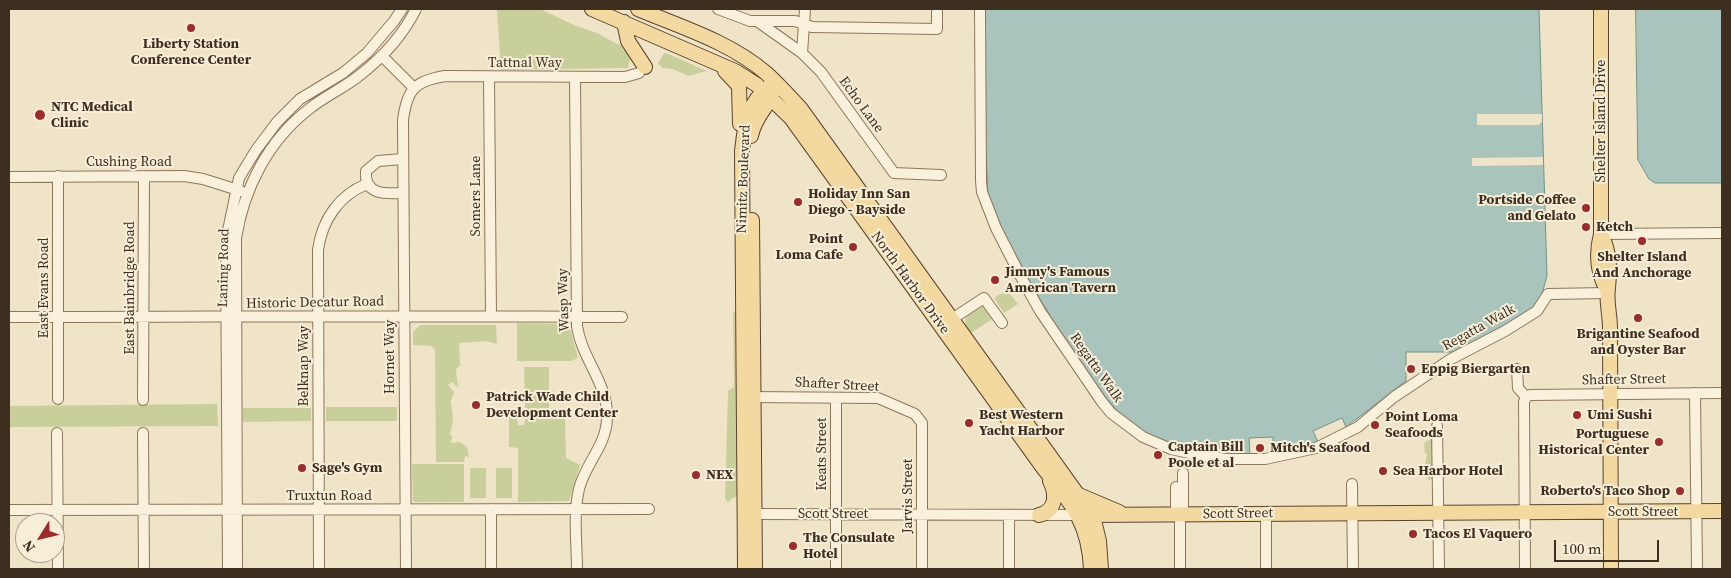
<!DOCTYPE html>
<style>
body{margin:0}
#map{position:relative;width:1731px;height:578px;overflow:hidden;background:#f0e4c8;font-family:"Source Serif 4",serif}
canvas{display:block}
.frame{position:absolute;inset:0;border:10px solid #3d2e20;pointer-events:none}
.north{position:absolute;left:15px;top:513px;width:50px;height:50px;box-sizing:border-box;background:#f7eed8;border:1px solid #ada18e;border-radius:50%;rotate:234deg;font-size:14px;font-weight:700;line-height:20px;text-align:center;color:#3d2e20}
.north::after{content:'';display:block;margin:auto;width:18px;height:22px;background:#9e2a2b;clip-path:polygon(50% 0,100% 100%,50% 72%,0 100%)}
.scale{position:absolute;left:1554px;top:540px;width:105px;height:22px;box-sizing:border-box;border:2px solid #3d2e20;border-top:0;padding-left:6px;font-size:15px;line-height:18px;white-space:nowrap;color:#3d2e20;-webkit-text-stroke:4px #f7eed8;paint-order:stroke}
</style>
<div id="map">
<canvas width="1731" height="578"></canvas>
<div class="frame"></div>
<div class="north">N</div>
<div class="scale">100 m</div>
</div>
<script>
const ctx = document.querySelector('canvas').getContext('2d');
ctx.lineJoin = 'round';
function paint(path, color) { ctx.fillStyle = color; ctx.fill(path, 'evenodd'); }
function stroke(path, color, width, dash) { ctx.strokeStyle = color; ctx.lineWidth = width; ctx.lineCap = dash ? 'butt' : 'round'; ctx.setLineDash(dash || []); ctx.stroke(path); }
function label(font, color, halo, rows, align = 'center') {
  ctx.font = font + ' "Source Serif 4",serif'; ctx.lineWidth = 4; ctx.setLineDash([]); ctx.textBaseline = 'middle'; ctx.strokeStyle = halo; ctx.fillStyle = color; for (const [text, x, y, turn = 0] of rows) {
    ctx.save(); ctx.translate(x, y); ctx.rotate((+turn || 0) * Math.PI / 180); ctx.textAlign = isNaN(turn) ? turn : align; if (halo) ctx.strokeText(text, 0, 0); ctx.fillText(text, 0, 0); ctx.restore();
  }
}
paint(new Path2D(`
 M497 9H540L574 25 597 33 621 46 630 58 628 68 501 70Z
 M664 53H666L707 71 688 76 673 69 662 68 658 63Z
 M1007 290 1018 304 1004 313 994 298Z
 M981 307H986L994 318 971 333 965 325 966 317Z
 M733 311 737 312V497L731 499 728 503 725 498 728 391 734 387Z
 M517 323 569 324 578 358 571 361H517Z
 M420 325H496L497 344 486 341 459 343 460 366 456 369 458 388 452 382 448 385 454 392C453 396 450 401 451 404 453 415 454 422 450 433L453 439H451V443L460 442 467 447 469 457 465 456 464 462H436L435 350 431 346 413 345V332Z
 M524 367H549V409H525Z
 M217 404 218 426 9 427V406Z
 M326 407H397V421H326Z
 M243 408H311V421L243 422Z
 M509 415H517L518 425H524L526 416 565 417 566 458 580 465 569 501 518 502V448L509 447Z
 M1433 437V479L1428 480 1425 465 1427 454 1425 453 1424 443Z
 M412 464H464V502H415L413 500Z
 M470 468H486V498H470Z
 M496 468H512V498H496Z`), '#c9cf9b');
const water = new Path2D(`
 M986 9H1539L1547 276 1540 301 1534 309 1458 352H1406V381L1346 427 1342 418 1313 431 1318 442 1273 454V437L1249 438 1250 455H1244C1208 451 1168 448 1138 428 1114 412 1098 388 1083 365 1045 311 1011 254 986 193L988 191 984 121Z
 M1636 9H1722V183H1655L1649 179 1638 160Z`);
paint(water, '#a9c4bc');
stroke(water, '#6f938a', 1);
paint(new Path2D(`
 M1477 114H1542V122L1538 125H1477Z
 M1543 157V165L1472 166V158Z`), '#f0e4c8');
const minor = new Path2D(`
 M718 9 750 21H795L812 27 937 29V9
 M805 9 802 53 821 72 894 173 941 175
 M980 9 981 181 982 192 996 228 1022 279 1040 311 1102 402 1111 413 1143 437 1171 449 1199 455 1226 459H1265L1316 448 1358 427 1394 397 1451 359 1505 331 1537 311 1548 294 1608 293
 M757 21 802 53
 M382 56 413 87
 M489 77 491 315
 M575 77 577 326C582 360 609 384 607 419 606 446 585 464 579 489 573 514 577 544 577 569
 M403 159 378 161 366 171C364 195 385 194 403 193
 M58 176V399
 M9 177 184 176 203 179 241 191
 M1601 234 1722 233
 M9 317C213 317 417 315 622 317
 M946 323 984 298 1002 323
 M1517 369 1518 388 1526 397
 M1695 393 1697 569
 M747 397 878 398 915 414 922 423V569
 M1526 397 1530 395 1722 393
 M836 399V569
 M143 400 144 176
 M1437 426 1439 569
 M57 433 58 569
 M143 433 144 569
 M1183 473V514
 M1352 484 1353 569
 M491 509V569
 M9 510 649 509
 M1266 513V569
 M754 514 1079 515
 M1176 514V487
 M1180 514V569
 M1009 515V569
 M228 569 226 240 239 178 256 150 277 122 300 99 343 73 367 53 394 21 402 9
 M237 569 236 238C244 188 268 141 309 109 325 96 344 88 360 75 383 57 403 35 416 9
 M319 569 318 250C322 220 339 195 367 184
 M406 569 403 120C407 90 414 81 445 76L625 77 639 73
 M1525 569 1524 402 1526 397`);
const major = new Path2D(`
 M592 9 735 71 757 85 791 118 1044 469C1072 504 1089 523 1091 569
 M638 9C681 27 730 42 766 73 778 84 790 97 801 109L1093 516 1099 541 1101 569
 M1601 9V234C1596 253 1597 272 1607 290
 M624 22 628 41 645 67
 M725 71 739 86 740 124
 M751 136C755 115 769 107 773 91
 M752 220 755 569
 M1601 234C1610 253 1610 268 1608 288 1606 301 1610 315 1610 328L1611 569
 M1079 495 1119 512
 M1039 515C1056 511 1057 495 1050 481
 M1086 515 1722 511
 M745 569 742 151C745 124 747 103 770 86`);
stroke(minor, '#8d765c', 12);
stroke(major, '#5b4430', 16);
stroke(minor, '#faf1dc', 10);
stroke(major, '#f3d9a0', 14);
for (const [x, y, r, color] of [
 [191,28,5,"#9e2a2b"],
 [40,115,6,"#9e2a2b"],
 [798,202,5,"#9e2a2b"],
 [1586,208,5,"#9e2a2b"],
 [1586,227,5,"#9e2a2b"],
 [1642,241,5,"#9e2a2b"],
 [853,247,5,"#9e2a2b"],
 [995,280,5,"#9e2a2b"],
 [1638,318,5,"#9e2a2b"],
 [1411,369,5,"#9e2a2b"],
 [476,405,5,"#9e2a2b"],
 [1577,415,5,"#9e2a2b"],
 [969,423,5,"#9e2a2b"],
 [1375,425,5,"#9e2a2b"],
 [1659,442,5,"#9e2a2b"],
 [1260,448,5,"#9e2a2b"],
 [1158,455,5,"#9e2a2b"],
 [302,468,5,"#9e2a2b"],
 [1383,471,5,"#9e2a2b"],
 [696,475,5,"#9e2a2b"],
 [1680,491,5,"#9e2a2b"],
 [1413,534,5,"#9e2a2b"],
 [793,546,5,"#9e2a2b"]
]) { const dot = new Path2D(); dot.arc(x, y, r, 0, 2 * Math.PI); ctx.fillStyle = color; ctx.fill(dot); stroke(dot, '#f7eed8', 2); }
label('bold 14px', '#3d2e20', '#f7eed8', [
 ["Liberty Station",191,44,"center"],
 ["Conference Center",191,60,"center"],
 ["NTC Medical",51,107],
 ["Clinic",51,123],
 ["Holiday Inn San",808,194],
 ["Diego - Bayside",808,210],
 ["Portside Coffee",1576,200,"right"],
 ["and Gelato",1576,216,"right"],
 ["Ketch",1596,227],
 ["Point",843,239,"right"],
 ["Loma Cafe",843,255,"right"],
 ["Shelter Island",1642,257,"center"],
 ["And Anchorage",1642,273,"center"],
 ["Jimmy's Famous",1005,272],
 ["American Tavern",1005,288],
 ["Brigantine Seafood",1638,334,"center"],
 ["and Oyster Bar",1638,350,"center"],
 ["Eppig Biergarten",1421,369],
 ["Patrick Wade Child",486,397],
 ["Development Center",486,413],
 ["Best Western",979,415],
 ["Yacht Harbor",979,431],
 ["Umi Sushi",1587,415],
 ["Point Loma",1385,417],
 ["Seafoods",1385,433],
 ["Portuguese",1649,434,"right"],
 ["Historical Center",1649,450,"right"],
 ["Captain Bill",1168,447],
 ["Poole et al",1168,463],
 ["Mitch's Seafood",1270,448],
 ["Sage's Gym",312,468],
 ["Sea Harbor Hotel",1393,471],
 ["NEX",706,475],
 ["Roberto's Taco Shop",1670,491,"right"],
 ["Tacos El Vaquero",1423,534],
 ["The Consulate",803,538],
 ["Hotel",803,554]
], 'left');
label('14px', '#3d2e20', '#f7eed8', [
 ["Tattnal Way",525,63],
 ["Echo Lane",861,105,54],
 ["Shelter Island Drive",1601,121,-90],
 ["Cushing Road",129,162],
 ["Nimitz Boulevard",744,179,-88],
 ["Somers Lane",476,196,-90],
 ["Laning Road",224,268,-89],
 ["North Harbor Drive",910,283,54],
 ["East Evans Road",44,288,-90],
 ["East Bainbridge Road",130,288,-90],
 ["Wasp Way",564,300,-92],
 ["Historic Decatur Road",315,303,-1],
 ["Regatta Walk",1479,328,-29],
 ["Hornet Way",390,357,-90],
 ["Belknap Way",304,366,-90],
 ["Regatta Walk",1096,368,55],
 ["Shafter Street",1624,380,-1],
 ["Shafter Street",837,385,3],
 ["Keats Street",822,454,-90],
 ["Truxtun Road",329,496],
 ["Jarvis Street",908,496,-90],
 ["Scott Street",1643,512],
 ["Scott Street",833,514],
 ["Scott Street",1238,514,-1]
]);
</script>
